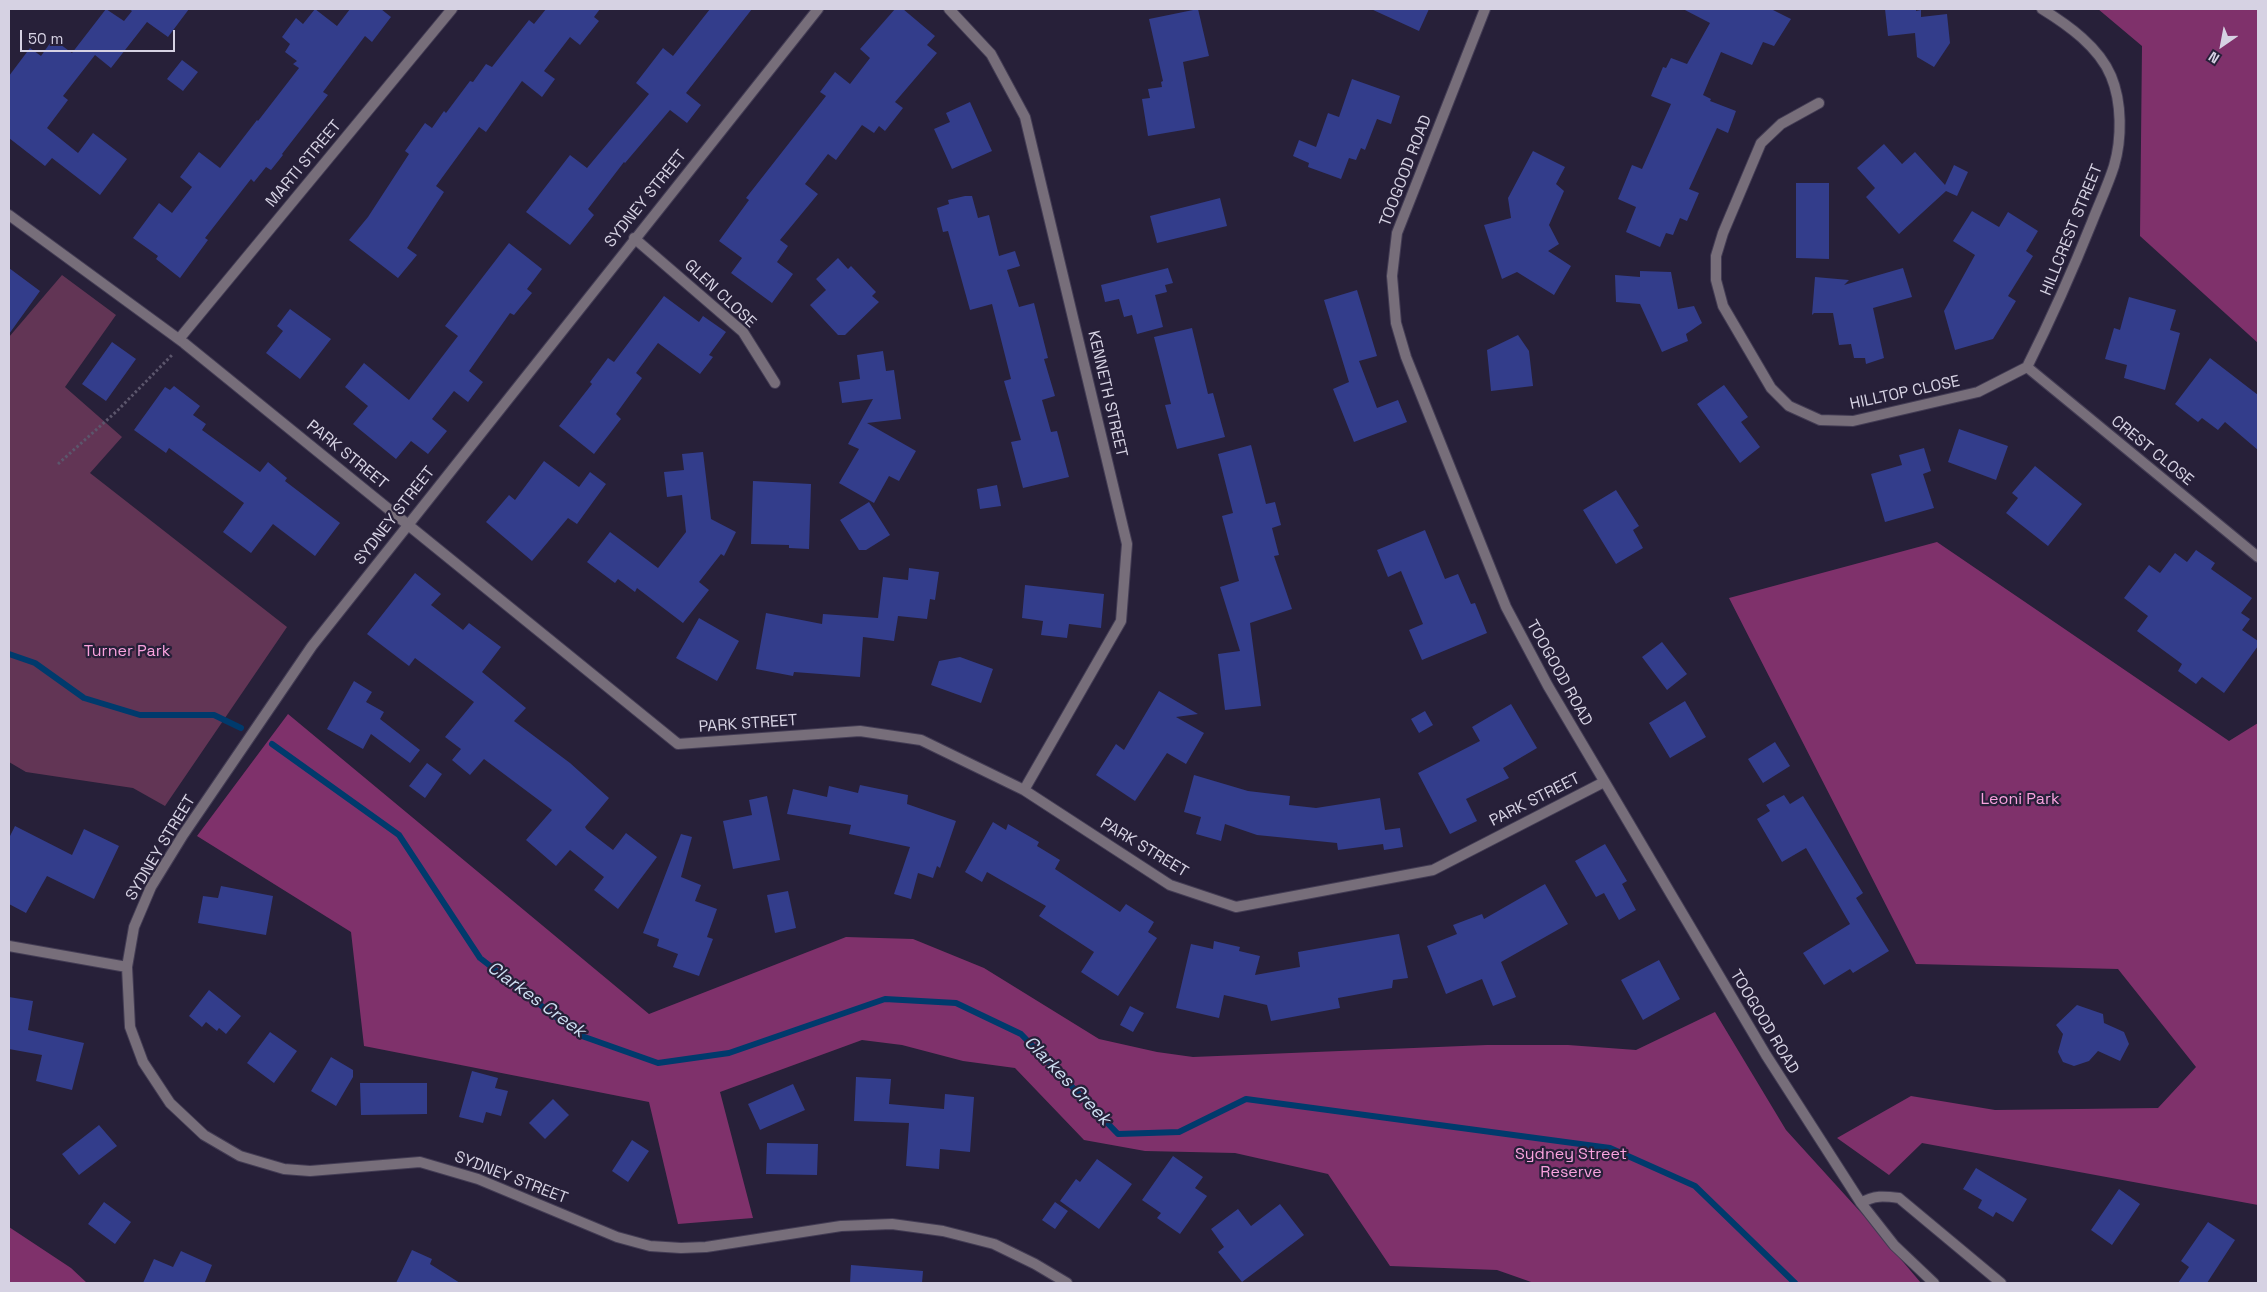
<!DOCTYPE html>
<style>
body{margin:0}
#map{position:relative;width:2267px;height:1292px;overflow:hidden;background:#272039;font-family:"Space Grotesk",sans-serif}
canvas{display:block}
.frame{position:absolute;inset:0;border:10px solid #d6d2e3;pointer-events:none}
.north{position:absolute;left:2197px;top:20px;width:50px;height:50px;-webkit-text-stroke:4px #272039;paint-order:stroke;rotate:213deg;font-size:14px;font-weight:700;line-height:20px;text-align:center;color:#d6d2e3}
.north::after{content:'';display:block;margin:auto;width:18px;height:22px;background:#d6d2e3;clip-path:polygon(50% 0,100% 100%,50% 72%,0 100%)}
.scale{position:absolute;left:20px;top:30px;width:155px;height:22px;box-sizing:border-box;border:2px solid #d6d2e3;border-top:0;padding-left:6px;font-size:15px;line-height:18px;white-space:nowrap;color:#d6d2e3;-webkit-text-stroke:4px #272039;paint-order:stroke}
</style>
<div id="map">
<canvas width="2267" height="1292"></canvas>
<div class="frame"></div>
<div class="north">N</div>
<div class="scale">50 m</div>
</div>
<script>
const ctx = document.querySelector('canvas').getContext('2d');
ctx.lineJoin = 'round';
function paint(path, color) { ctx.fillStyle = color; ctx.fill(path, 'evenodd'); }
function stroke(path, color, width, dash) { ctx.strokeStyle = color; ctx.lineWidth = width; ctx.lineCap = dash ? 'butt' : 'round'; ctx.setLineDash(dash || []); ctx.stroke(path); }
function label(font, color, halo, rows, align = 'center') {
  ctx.font = font + ' "Space Grotesk",sans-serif'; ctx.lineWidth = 4.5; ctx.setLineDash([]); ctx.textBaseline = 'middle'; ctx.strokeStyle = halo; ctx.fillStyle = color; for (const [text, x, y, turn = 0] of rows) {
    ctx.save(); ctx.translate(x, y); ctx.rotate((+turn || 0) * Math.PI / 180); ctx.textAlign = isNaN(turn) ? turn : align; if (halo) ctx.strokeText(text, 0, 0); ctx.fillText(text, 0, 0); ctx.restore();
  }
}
paint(new Path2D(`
 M62 275 116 315 65 387 122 437 90 473 287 627 165 806 133 788 26 772 9 762V337Z`), '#623555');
paint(new Path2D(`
 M2098 9H2258V343L2140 236 2142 46Z
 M1937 542 2229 741 2258 723V1205L1922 1143 1889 1175 1837 1138 1911 1096 1995 1110 2158 1108 2196 1067 2118 969 1916 964 1729 598Z
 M288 714 649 1014 846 937 913 939 984 968 1099 1039 1157 1052 1193 1057 1487 1045H1568L1636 1050 1715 1012 1786 1130 1865 1217 1921 1283H1534L1497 1270 1390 1266 1328 1174 1235 1153 1145 1151 1084 1140 1015 1068 963 1061 902 1045 862 1040 720 1092 753 1218 678 1224 649 1102 364 1046 351 932 197 836Z
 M9 1227 71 1268 87 1283H9Z`), '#7f316b');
stroke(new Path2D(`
 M9 654 35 663 84 698 140 715H214L241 728
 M272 744 399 835 480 958 579 1035 658 1063 729 1053 885 999 956 1003 1021 1034 1118 1134 1179 1132 1246 1099 1610 1148 1695 1186 1795 1283`), '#003a6c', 6);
paint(new Path2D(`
 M106 9 124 21 132 11 129 9H189L168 37 147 22 111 68 95 55 63 96 68 100 47 128 78 153 93 133 127 159 100 195 52 158 45 166 9 138V76L30 48 41 56 53 39 72 53Z
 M315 9 337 26 350 9H381L391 17 372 42 365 36 323 92 328 95 282 154 283 155 271 170 266 167 254 182 251 179 205 238 208 240 180 278 156 259 158 256 133 238 159 203 172 213 192 187 180 177 199 152 220 168 257 120 258 121 299 68 293 64 297 61 285 52 290 44 282 37 296 18 303 24Z
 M546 9H600L594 17 599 21 580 45 570 37 544 71 555 79 542 97 522 81 486 132 479 127 436 186 444 192 407 248 417 255 398 278 349 240 368 217 409 154 405 151 425 123 432 128 444 111 446 113 470 81 473 82 486 64 492 67 529 20 534 24Z
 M710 9H752L686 93 701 105 687 123 670 110 625 163 624 162 588 209 594 215 570 245 526 212 570 155 587 168 649 94 636 83 663 48 673 56Z
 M895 9H903L935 36 927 45 937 53 895 102 903 108 885 131 879 126 874 133 862 125 836 160 828 154 805 184 818 194 780 240 788 246 777 262 793 274 772 303 731 273 742 258 719 241 749 200 746 198 826 96 820 92 835 72 850 84 870 58 860 49Z
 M1198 9 1209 56 1183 62 1195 128 1148 136 1142 99 1150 98 1148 89 1162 87 1161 82 1163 81 1149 19Z
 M1371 9H1429L1419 31Z
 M1683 9H1771L1791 19 1774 46 1763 42 1752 65 1721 52 1703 95 1711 99 1710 101 1736 111 1728 133 1717 128 1689 189 1699 193 1687 221 1680 218 1673 235 1666 233 1660 247 1626 232 1636 207 1618 199 1632 165 1642 169 1671 104 1651 96 1663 67 1666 68 1671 58 1687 64 1710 23Z
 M1885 9H1916V11L1921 10V17L1947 14 1950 43 1934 67 1917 57 1915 33 1888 36Z
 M182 60 198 72 183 91 167 79Z
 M1352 79 1400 96 1391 124 1377 119 1365 150 1361 148 1356 160 1349 158 1341 179 1308 167 1309 163 1293 156 1299 140 1316 147 1328 113 1339 117Z
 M970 102 992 151 952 169 934 129 950 122 946 113Z
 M1884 144 1902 164 1915 152 1945 185 1954 165 1968 172 1957 196 1946 191 1899 234 1866 197 1875 188 1857 168Z
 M1533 151 1565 167 1556 184 1564 191 1549 225 1559 244 1548 251 1571 266 1554 295 1517 272 1502 279 1484 225 1511 218 1508 198Z
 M1796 183H1829V259L1796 258Z
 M965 196H972L978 218 989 215 999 256 1015 251 1020 266 1007 270 1019 307 1034 303 1048 358 1044 359 1055 396 1042 400 1051 432 1057 431 1069 477 1023 488 1011 442 1021 440 1004 381 1011 379 992 304 970 310 948 231 943 232 937 208 949 204 948 200Z
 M1220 198 1227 226 1157 243 1150 216Z
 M1972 211 1999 227 2008 212 2038 231 2026 251 2033 256 2008 296 2016 301 1993 339 1955 350 1944 311 1975 255 1953 241Z
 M509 243 542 269 527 289 532 293 514 315 510 313 469 371 483 382 468 402 454 391 432 419 447 431 428 454 411 441 396 459 353 424 368 406 345 387 364 363 409 400 458 336 445 326Z
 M838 258 848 269 851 266 876 292 872 296 879 302 845 335H838L810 305 826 290 816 279Z
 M9 268 40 291 9 334Z
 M1168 268 1173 283 1165 285 1167 292 1155 295 1163 327 1137 334 1132 315 1124 317 1119 299 1105 302 1101 285Z
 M1903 268 1912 297 1873 308 1884 358 1866 364 1865 358H1854L1851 344 1839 345 1833 313H1814L1812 315 1815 277 1849 280 1844 285Z
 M1640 271 1671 272 1678 309 1694 306 1702 323 1686 334 1688 341 1662 352 1640 304 1616 302 1615 275 1640 277Z
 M1357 290 1377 356 1359 361 1377 408 1398 400 1407 422 1354 442 1333 389 1349 382 1324 300Z
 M664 296 699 322 703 316 726 332 709 355 713 357 700 374 658 343 636 373 642 378 616 414 621 419 594 454 559 426 592 384 590 382 608 358 614 362Z
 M2129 297 2176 310 2170 330 2180 333 2165 390 2124 378 2127 365 2105 359 2114 328 2120 330Z
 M290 309 331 339 300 379 266 353 283 331 277 326Z
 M1192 328 1208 394 1213 393 1225 437 1177 449 1165 405 1171 404 1154 337Z
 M1518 335 1529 351 1533 386 1491 391 1487 350Z
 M112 342 136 359 106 401 82 384Z
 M883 351 886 371 894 370 901 419 867 423 916 451 899 481 889 476 874 503 839 483 859 449 848 444 873 399 842 403 839 382 860 379 857 355Z
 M2210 358 2258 395V450L2225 422 2218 430 2202 418 2198 422 2175 404Z
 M1724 385 1748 417 1741 422 1760 447 1740 463 1697 404Z
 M174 386 200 406 193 415 206 424 202 430 260 472 268 462 287 478 285 481 340 523 315 556 273 524 251 553 223 532 244 503 169 448 166 453 134 430 165 387 170 390Z
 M1959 429 2008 446 1996 480 1948 462Z
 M1251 445 1266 504 1275 502 1281 525 1272 528 1279 555 1274 556 1292 609 1250 623 1261 706 1225 710 1218 654 1240 651 1220 587 1239 581 1222 516 1233 513 1218 454Z
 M1924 448 1931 471 1923 474 1934 508 1885 522 1871 474 1902 465 1899 455Z
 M703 452 711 519 736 532 724 556 721 554 699 582 709 590 683 623 637 588 635 592 618 579 615 583 587 562 610 532 658 568 686 532 682 495 667 497 664 472 684 470 682 454Z
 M544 461 579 487 590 472 606 484 577 524 568 518 532 561 486 522 509 495 515 500Z
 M2035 466 2082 504 2048 546 2006 513 2018 498 2012 493Z
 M753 481 811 484 809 549 789 548V545L751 544Z
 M997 485 1001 506 980 509 977 489Z
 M1616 490 1639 526 1633 530 1643 548 1616 564 1583 510Z
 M869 502 890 535 866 550H859L840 520Z
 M1425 530 1445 579 1458 574 1471 604 1475 603 1487 633 1422 660 1409 630 1423 624 1401 571 1388 577 1377 550Z
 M2196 550 2215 563 2211 569 2252 598 2241 613 2250 619 2242 630 2258 641V646L2224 693 2202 677 2196 684 2178 671 2182 664 2137 631 2148 616 2124 598 2149 565 2160 573 2175 553 2187 562Z
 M909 568 939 572 935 600 930 599 927 619 898 616 894 641 863 637 860 677 794 672 793 676 756 669 766 613 822 624 823 614 878 618 883 577 908 580Z
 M415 573 441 594 431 605 463 630 469 623 501 647 482 672 526 708 514 721 570 763 609 798 585 827 587 830 613 850 626 833 657 857 618 909 594 890 604 877 570 850 556 866 526 840 552 810 484 759 470 775 452 760 461 749 445 737 474 702 415 658 409 666 367 634Z
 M1025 585 1104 594 1101 628 1069 624 1067 638 1041 635 1043 621 1022 618Z
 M699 618 739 641 717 681 676 658Z
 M1662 642 1687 674 1667 690 1642 657Z
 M960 657 993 669 981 703 931 685 939 661Z
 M354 681 372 692 366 702 384 712 380 719 420 750 410 763 371 734 363 749 327 729Z
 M1159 691 1198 714 1176 717 1204 733 1186 764 1167 753 1135 801 1096 775 1116 744 1124 750Z
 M1685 701 1706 737 1670 758 1649 723Z
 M1511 704 1537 748 1503 768 1509 778 1466 799 1477 821 1450 834 1418 773 1480 741 1472 727Z
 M1425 711 1433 725 1419 733 1411 719Z
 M1775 742 1790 766 1763 783 1748 759Z
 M427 763 442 774 425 798 409 786Z
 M1194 775 1248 791 1290 796 1289 805 1316 808 1380 798 1385 830 1400 828 1403 847 1384 850 1383 844 1338 850 1337 843 1257 835 1225 824 1221 841 1196 834 1201 817 1184 812Z
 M860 785 908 795 907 804 956 821 940 868 937 866 933 878 918 873 911 899 894 894 910 847 849 834 851 825 787 814 793 789 827 797 829 786 858 793Z
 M1784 795 1790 804 1803 796 1863 893 1856 898 1889 951 1853 973 1850 969 1824 985 1803 953 1850 924 1806 848 1782 862 1757 819 1770 811 1766 805Z
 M767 796 780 860 733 869 723 821 752 815 749 800Z
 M993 822 1006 830 1008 824 1039 842 1037 846 1060 860 1055 869 1120 912 1126 904 1154 922 1148 932 1157 938 1118 996 1081 972 1094 952 1039 916 1046 906 987 872 982 882 965 872Z
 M15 826 72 855 84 829 119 846 94 899 47 876 26 913 9 904V838Z
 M681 834 692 837 681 877 701 885 695 901 717 909 707 937 713 939 699 976 673 967 678 954 657 946 659 939 643 933Z
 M1605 844 1627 881 1622 884 1636 910 1619 920 1604 893 1596 897 1575 861Z
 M1545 884 1568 924 1501 962 1516 997 1493 1006 1482 979 1446 994 1427 946 1457 934 1453 925 1482 914 1484 919Z
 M221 886 273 896 266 935 198 923 203 896 218 898Z
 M788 891 796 928 775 933 767 895Z
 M1399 934 1408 978 1393 980 1392 988 1338 998 1340 1008 1271 1021 1267 1005 1224 995 1219 1018 1176 1008 1191 944 1213 949 1214 941 1240 947 1239 951 1260 956 1255 975 1300 967 1298 952Z
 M1659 960 1680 999 1643 1020 1621 980Z
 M209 990 241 1016 226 1034 219 1028 217 1031 206 1022 202 1027 189 1016Z
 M9 997 33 1001 28 1030 84 1043 72 1090 36 1081 42 1055 9 1049Z
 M2077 1005 2103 1014 2104 1023 2124 1032 2129 1044 2120 1061 2098 1051 2089 1061 2074 1066 2063 1062 2058 1052 2063 1034 2056 1025Z
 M1130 1006 1144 1013 1133 1032 1120 1025Z
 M270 1032 297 1051 274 1083 247 1063Z
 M331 1057 353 1070V1077L336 1106 311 1091Z
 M472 1071 498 1078 495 1088 508 1091 501 1116 486 1112 483 1123 459 1117Z
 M856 1077 891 1079 889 1104 944 1109 945 1094 974 1097 970 1152 940 1149 939 1169 906 1166 909 1123 854 1121Z
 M360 1083H427V1114L361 1115Z
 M793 1084 805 1110 760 1130 748 1104Z
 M553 1099 569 1115 545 1139 529 1123Z
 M99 1125 117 1146 79 1175 62 1154Z
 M632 1140 649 1151 628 1182 612 1171Z
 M767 1143 818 1144 817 1175 766 1174Z
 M1173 1156 1203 1177 1195 1188 1207 1196 1180 1234 1157 1218 1161 1213 1142 1200Z
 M1097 1159 1132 1184 1099 1229 1060 1201 1076 1179 1080 1182Z
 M1976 1168 2027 1199 2013 1222 1996 1212 1993 1217 1978 1208 1982 1200 1963 1189Z
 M2119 1189 2140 1204 2112 1245 2091 1230Z
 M104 1202 131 1222 115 1244 88 1224Z
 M1055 1202 1068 1211 1055 1229 1042 1220Z
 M1280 1204 1304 1235 1242 1282 1218 1252 1224 1247 1211 1229 1238 1209 1251 1226Z
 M2208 1222 2235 1240 2207 1283H2178L2189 1267 2181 1261Z
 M412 1250 432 1259 430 1264 460 1283H396Z
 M181 1251 212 1265 205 1282 208 1283H143L154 1259 173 1267Z
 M851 1265 923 1271 922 1283H850Z`), '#333d8b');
const minor = new Path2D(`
 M818 9 312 646 183 835 151 887 134 927 127 967 130 1027 143 1062 170 1103 204 1135 240 1156 284 1169 310 1171 420 1162 478 1179 617 1237 650 1246 681 1248 706 1247 841 1226 892 1224 943 1231 994 1244 1035 1264 1067 1283
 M949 9 991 54 1025 117 1127 544 1121 621 1024 790
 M1485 9 1397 233 1392 276 1396 323 1406 357 1506 607 1548 686 1766 1055 1861 1203 1894 1245 1934 1283
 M1819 103 1781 124 1761 143 1723 233 1716 256V280L1723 306 1771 388 1789 406 1820 420 1853 421 1978 392 2027 367
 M9 215 184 343 678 744 860 731 921 740 1024 790 1170 885 1236 907 1433 870 1604 782
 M634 238 743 332 775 383
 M179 339 452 9
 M2027 367C2051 319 2072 272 2092 222 2099 204 2108 185 2114 166 2122 139 2122 102 2111 76 2099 47 2068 25 2042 9
 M2027 367 2258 557
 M9 946 127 967
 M1861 1203C1874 1195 1884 1196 1899 1198L2001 1283`);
stroke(minor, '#433c54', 12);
stroke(new Path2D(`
 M58 464 117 411 173 354`), '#5c566c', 3, [2.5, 2.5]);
stroke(minor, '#776e7a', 10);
label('16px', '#d6d2e3', '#272039', [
 ["MARTI STREET",304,164,-50],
 ["TOOGOOD ROAD",1406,171,-69],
 ["SYDNEY STREET",646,199,-51],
 ["HILLCREST STREET",2072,230,-68],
 ["GLEN CLOSE",720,294,43],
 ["HILLTOP CLOSE",1905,393,-12],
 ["KENNETH STREET",1107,394,77],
 ["CREST CLOSE",2152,451,39],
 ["PARK STREET",347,455,39],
 ["SYDNEY STREET",395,516,-52],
 ["TOOGOOD ROAD",1559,673,61],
 ["PARK STREET",748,724,-4],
 ["PARK STREET",1535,800,-27],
 ["SYDNEY STREET",161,848,-59],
 ["PARK STREET",1144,848,31],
 ["TOOGOOD ROAD",1764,1022,59],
 ["SYDNEY STREET",511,1178,21]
]);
label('16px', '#faa3df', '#272039', [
 ["Turner Park",127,652],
 ["Leoni Park",2020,800],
 ["Sydney Street",1571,1155],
 ["Reserve",1571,1173]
]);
label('italic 18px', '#cddef1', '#272039', [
 ["Clarkes Creek",536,1000,36],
 ["Clarkes Creek",1067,1081,46]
]);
</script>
